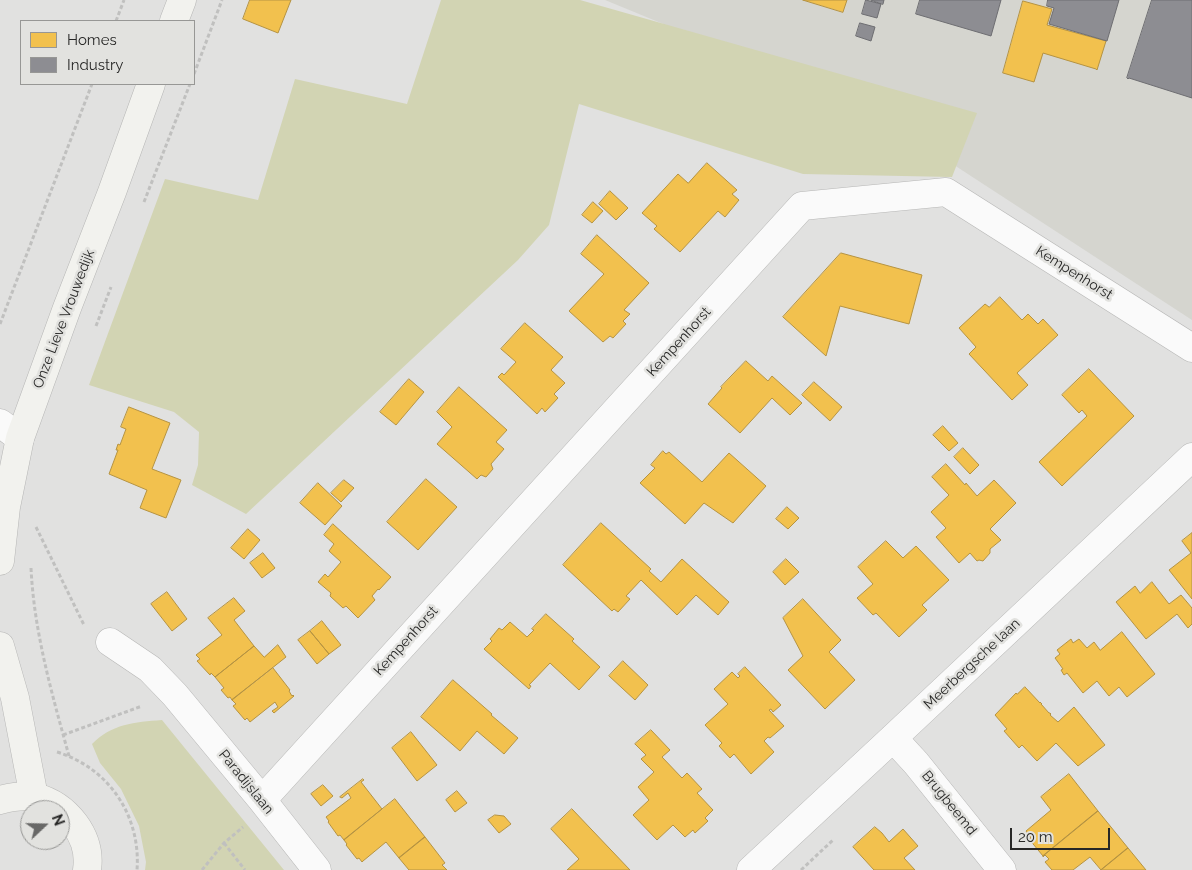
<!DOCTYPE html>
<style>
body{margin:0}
#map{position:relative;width:1192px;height:870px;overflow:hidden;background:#e1e1e0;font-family:Raleway,sans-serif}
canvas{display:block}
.legend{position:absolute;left:20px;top:20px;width:175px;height:65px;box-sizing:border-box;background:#e2e2df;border:1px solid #979795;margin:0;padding:6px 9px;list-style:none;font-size:15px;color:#272726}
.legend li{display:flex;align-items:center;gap:10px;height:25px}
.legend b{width:25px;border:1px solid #979795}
.north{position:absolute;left:20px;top:800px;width:50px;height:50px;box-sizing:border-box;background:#e2e2df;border:1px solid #979795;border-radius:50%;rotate:69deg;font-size:14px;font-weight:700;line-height:20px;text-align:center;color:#272726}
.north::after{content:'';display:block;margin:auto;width:18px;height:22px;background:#686867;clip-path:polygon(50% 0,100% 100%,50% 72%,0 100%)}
.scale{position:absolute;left:1010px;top:828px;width:100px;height:22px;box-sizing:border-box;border:2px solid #272726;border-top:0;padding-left:6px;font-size:15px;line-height:18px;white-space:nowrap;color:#272726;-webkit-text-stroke:4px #e2e2df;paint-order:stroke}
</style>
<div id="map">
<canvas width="1192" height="870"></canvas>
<ul class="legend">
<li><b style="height:14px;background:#f2c14e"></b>Homes</li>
<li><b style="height:14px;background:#8d8d92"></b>Industry</li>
</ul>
<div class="north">N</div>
<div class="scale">20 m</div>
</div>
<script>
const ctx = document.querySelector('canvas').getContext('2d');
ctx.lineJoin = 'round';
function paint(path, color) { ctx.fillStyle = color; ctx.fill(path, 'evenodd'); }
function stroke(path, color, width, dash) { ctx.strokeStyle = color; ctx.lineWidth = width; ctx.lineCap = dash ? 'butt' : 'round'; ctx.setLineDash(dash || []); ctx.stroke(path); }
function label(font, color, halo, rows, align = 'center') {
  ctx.font = font + ' Raleway,sans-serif'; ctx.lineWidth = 5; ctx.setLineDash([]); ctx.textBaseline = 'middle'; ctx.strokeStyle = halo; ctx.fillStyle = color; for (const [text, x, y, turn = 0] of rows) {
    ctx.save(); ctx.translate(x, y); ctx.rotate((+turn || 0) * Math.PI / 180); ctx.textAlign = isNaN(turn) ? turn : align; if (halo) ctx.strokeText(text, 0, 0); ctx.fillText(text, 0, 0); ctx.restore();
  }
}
paint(new Path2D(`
 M605 0H1192V320L865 107Z`), '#d5d5cf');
paint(new Path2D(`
 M441 0H580L977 113 952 177 803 174 579 104 549 225 518 260 246 514 192 485 198 465 199 432 174 412 89 385 165 179 258 200 295 79 407 104Z
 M162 720 284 870H145L146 862 139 826 121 789 100 763 92 744C112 724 134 722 162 720Z`), '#d2d4b3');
const homes = new Path2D(`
 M250 0H291L278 33 243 19Z
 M803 0H847L843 12Z
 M1023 1 1052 9 1047 25 1106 41 1097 70 1096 69 1043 53 1034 82 1003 73Z
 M707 163 737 190 732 194 739 200 725 217 718 211 680 252 654 229 657 226 642 213 678 174 688 183Z
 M610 191 628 208 616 220 599 204Z
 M593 202 603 211 592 223 582 215Z
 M597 235 649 283 624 310 630 314 623 321 626 324 613 338 610 336 603 342 569 311 604 274 581 254Z
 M841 253 922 275 909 324 840 306 826 356 783 317Z
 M1000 297 1022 320 1028 314 1038 324 1043 319 1058 335 1017 373 1028 385 1012 400 969 354 976 347 959 328 985 304 989 307Z
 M525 323 563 357 551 370 565 383 554 394 558 398 545 412 542 408 537 414 498 377 502 373 504 375 516 362 501 349Z
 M746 361 768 381 772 376 802 403 790 415 772 398 740 433 708 404 722 388 721 387Z
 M1089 369 1134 416 1062 486 1039 462 1087 416 1082 410 1079 413 1062 395Z
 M409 379 424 392 396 425 380 412Z
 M814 382 842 407 830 421 802 395Z
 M459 387 507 430 496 442 504 449 491 464 493 469 486 477 481 475 477 479 437 444 452 427 437 412Z
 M129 407 170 423 152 469 181 480 166 518 140 508 147 490 109 474 118 450H116L118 444 120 445 126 429 121 427Z
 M943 426 958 443 949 451 933 435Z
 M963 448 979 465 970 474 954 457Z
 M663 451 666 454 669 452 702 482 729 453 766 486 733 523 704 503 685 524 640 483 655 468 651 465Z
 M946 464 965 485 966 483 977 496 994 480 1016 503 990 529 1001 540 990 549V553L983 561 979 560 977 561 970 553 959 563 936 537 946 528 931 512 949 495 932 477Z
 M426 479 457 507 418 550 387 522Z
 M344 480 354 488 341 502 331 493Z
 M318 483 342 506 325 525 300 503Z
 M787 507 799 518 788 529 776 519Z
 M601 523 651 569 649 571 661 582 682 559 729 602 718 615 696 595 677 615 641 580 626 596 630 599 618 612 614 609 612 611 563 565Z
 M333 524 391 577 379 590 378 589 372 596 375 600 358 618 346 606 343 608 330 596 331 593 318 582 325 574 328 577 341 562 329 551 334 544 324 535Z
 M248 529 260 540 244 559 231 548Z
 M1192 533V599L1169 570 1191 553 1182 541Z
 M886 541 903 558 916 546 949 580 922 605 927 610 899 637 876 613 873 615 857 598 873 584 858 567Z
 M263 553 275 568 262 578 250 563Z
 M786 559 799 572 785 585 773 572Z
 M1152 582 1169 604 1181 595 1192 608V624L1188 628 1177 614 1146 639 1116 602 1135 586 1140 593Z
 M167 592 187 619 172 631 151 604Z
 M234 598 245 611 234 620 254 646 215 677 211 673 210 675 197 661 200 659 196 655 222 635 208 618Z
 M803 599 841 640 829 652 855 680 825 709 788 670 803 656 783 618Z
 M546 614 574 639 572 641 600 667 579 690 550 663 529 685 531 686 529 689 484 649 492 641 490 639 499 628 502 630 510 622 527 637 534 630 532 629Z
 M322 621 341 645 329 654 310 631Z
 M310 631 329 654 317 664 298 640Z
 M1122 632 1155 674 1127 697 1119 687 1109 696 1097 681 1083 693 1067 673 1064 675 1061 670 1063 669 1055 658 1060 654 1057 650 1071 639 1073 643 1079 639 1087 648 1094 642 1100 650Z
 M278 645 286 657 232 700 230 697 228 698 221 690 224 688 215 677 254 646 264 657Z
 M623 661 648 685 635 700 609 676Z
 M745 667 781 705 773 712 771 709 769 710 784 726 770 738 768 737 764 741 774 752 751 774 734 754 730 758 719 746 722 743 705 725 728 704 714 689 732 672 738 678 740 676 738 674Z
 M273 668 290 690 289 691 292 696 293 695 294 696 274 713 272 711 278 707 275 702 250 722 247 718 245 720 233 706 236 704 232 700Z
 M453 680 492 714 491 715 518 738 504 754 477 731 460 751 421 717Z
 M1025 687 1040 703V702L1042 704H1041L1049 713H1050L1051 714 1050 715 1058 722 1074 707 1105 745 1078 766 1056 743 1037 761 1022 745 1019 748 1004 731 1007 729 995 715 1016 693 1017 694Z
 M651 730 670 750 662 757 682 778 687 773 702 789 697 793 713 810 705 818 708 821 695 833 693 830 685 837 673 825 657 840 633 815 649 800 638 787 654 772 641 759 646 755 635 744Z
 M411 732 437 765 417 781 392 748Z
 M1069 774 1098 811 1043 856 1029 839 1031 838 1026 831 1051 810 1041 797Z
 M363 779 364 780 361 782 382 809 344 840 340 835 338 836 328 822 329 821 326 817 351 798 348 793 342 798 340 797Z
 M323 785 333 796 321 806 311 794Z
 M457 791 467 803 455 812 446 800Z
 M395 799 425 837 399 858 386 842 363 861 362 862 359 858 357 859 346 845 347 844 344 840Z
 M572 809 630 870H567L579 859 551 829Z
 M1098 811 1128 848 1101 870 1090 857 1073 870H1052L1045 862 1049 859 1045 855 1043 857V856Z
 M495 815 504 816 511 824 499 833 488 820Z
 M875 827 882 833 889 842 903 829 918 846 904 858 915 870H874L853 847Z
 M425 837 445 863 442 865 447 870H409L399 858Z
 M1128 848 1146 870H1101Z`);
paint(homes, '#f2c14e');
stroke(homes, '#b59342', 1);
const industry = new Path2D(`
 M866 0 881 4 877 18 862 14Z
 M871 0H884L883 4Z
 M920 0H1001L991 36 916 14Z
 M1048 0H1119L1107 41 1049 24 1054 8 1047 6Z
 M1152 0H1192V98L1129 78 1128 79 1127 78Z
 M860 23 875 27 871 41 856 36Z`);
paint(industry, '#8d8d92');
stroke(industry, '#6e6e72', 1);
const street = new Path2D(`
 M0 423 20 438
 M110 642 150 669 175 695 262 800 317 870
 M893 738 916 763 1002 870
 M262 800 802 206 946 192 1192 348
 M751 870 893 738 1192 457`);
const secondary = new Path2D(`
 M174 21 182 0
 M0 561 6 507 20 438 67 308 112 192 151 84
 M0 646 15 698 34 797
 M0 800C11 797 23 795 35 797 67 805 92 837 87 870`);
stroke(street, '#b6b6b5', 29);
stroke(secondary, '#b6b6b5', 29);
stroke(new Path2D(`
 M116 21 124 0
 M194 74 222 0
 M144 202 190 84
 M0 324 92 84
 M96 326 111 287
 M36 527 84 625
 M31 568C34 632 52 694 69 756
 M63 735 142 706
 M57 752C109 768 141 816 137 870
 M224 843 245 870
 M202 870 224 843 243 827
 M801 870 833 840`), '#c0c0bf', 3, [4, 2.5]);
stroke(street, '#fafafa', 28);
stroke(secondary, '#f2f2ee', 28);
label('14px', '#272726', '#e2e2df', [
 ["Kempenhorst",1074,273,32],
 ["Onze Lieve Vrouwedijk",64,319,-69],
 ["Kempenhorst",679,342,-48],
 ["Kempenhorst",406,641,-48],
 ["Meerbergsche laan",972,664,-43],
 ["Paradijslaan",246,782,51],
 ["Brugbeemd",949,803,51]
]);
</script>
